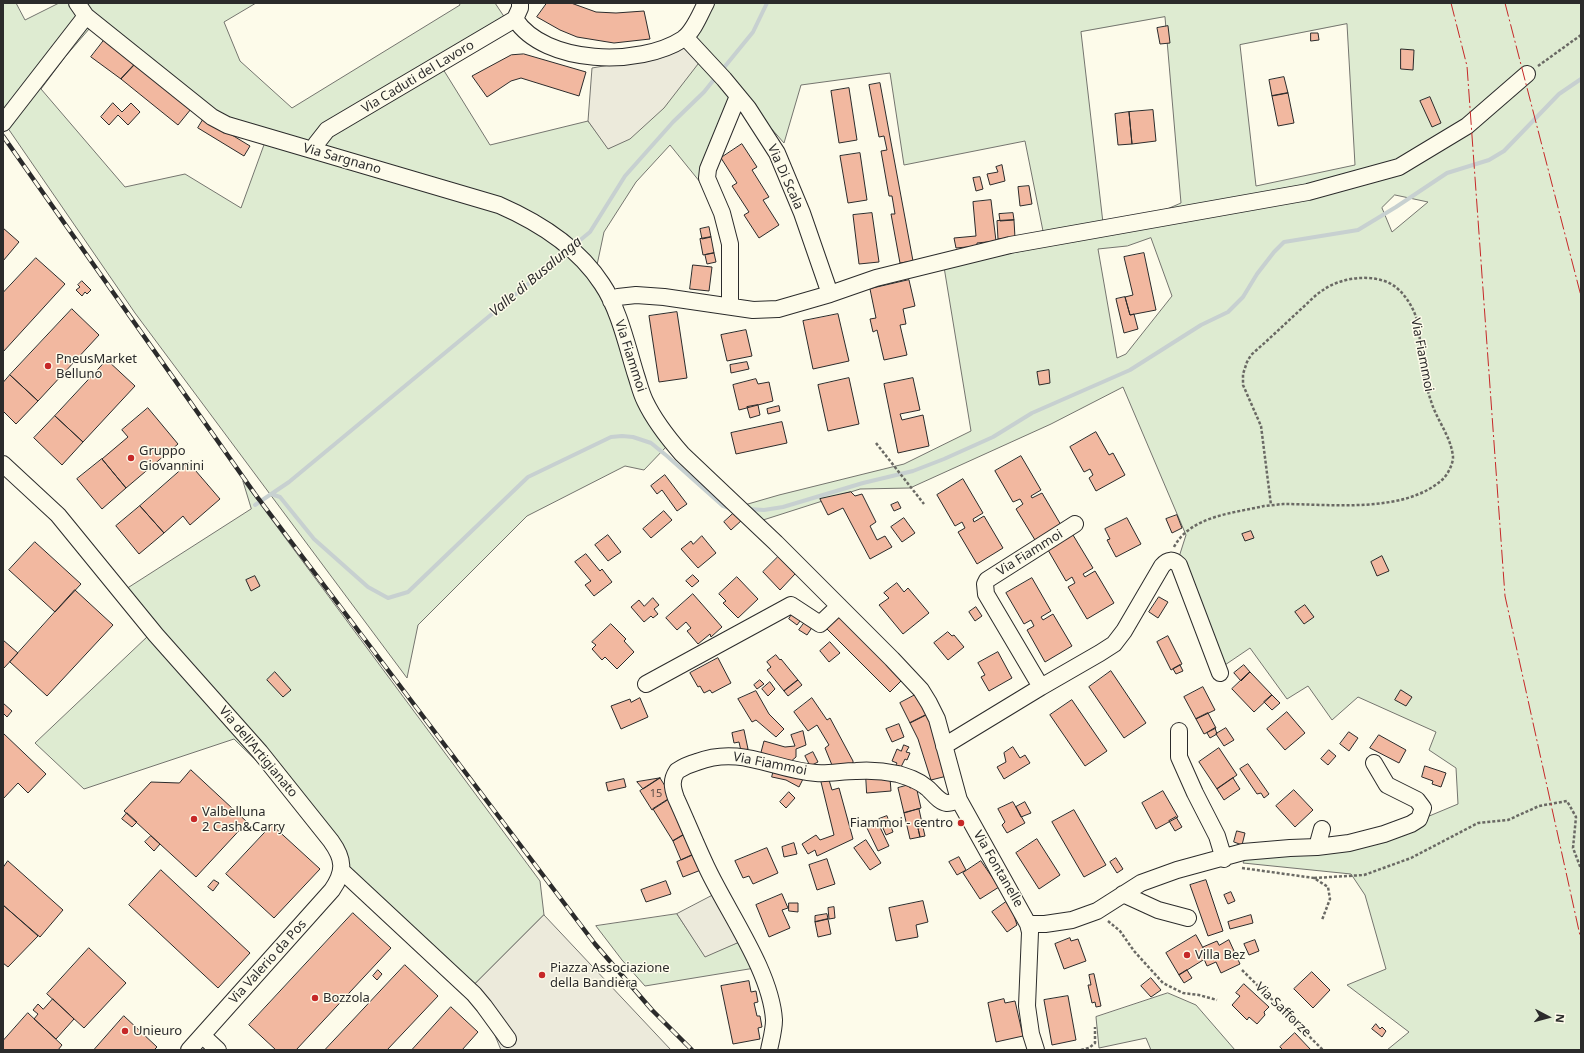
<!DOCTYPE html>
<style>
body{margin:0}
#map{position:relative;width:1584px;height:1053px;overflow:hidden;background:#fdfbea;font-family:"Noto Sans",sans-serif}
canvas{display:block}
.frame{position:absolute;inset:0;border:4px solid #2b2b2b;pointer-events:none}
.north{position:absolute;left:1528px;top:997px;width:40px;height:40px;-webkit-text-stroke:3px #fdfbea;paint-order:stroke;rotate:96deg;font-size:11px;font-weight:700;line-height:16px;text-align:center;color:#2b2b2b}
.north::after{content:'';display:block;margin:auto;width:14px;height:18px;background:#2b2b2b;clip-path:polygon(50% 0,100% 100%,50% 72%,0 100%)}
</style>
<div id="map">
<canvas width="1584" height="1053"></canvas>
<div class="frame"></div>
<div class="north">N</div>
</div>
<script>
const ctx = document.querySelector('canvas').getContext('2d');
ctx.lineJoin = 'round';
function paint(path, color) { ctx.fillStyle = color; ctx.fill(path, 'evenodd'); }
function stroke(path, color, width, dash) { ctx.strokeStyle = color; ctx.lineWidth = width; ctx.lineCap = dash ? 'butt' : 'round'; ctx.setLineDash(dash || []); ctx.stroke(path); }
function label(font, color, halo, rows, align = 'center') {
  ctx.font = font + ' "Noto Sans",sans-serif'; ctx.lineWidth = 3; ctx.setLineDash([]); ctx.textBaseline = 'middle'; ctx.strokeStyle = halo; ctx.fillStyle = color; for (const [text, x, y, turn = 0] of rows) {
    ctx.save(); ctx.translate(x, y); ctx.rotate((+turn || 0) * Math.PI / 180); ctx.textAlign = isNaN(turn) ? turn : align; if (halo) ctx.strokeText(text, 0, 0); ctx.fillText(text, 0, 0); ctx.restore();
  }
}
const green = new Path2D(`
 M3 3H16L25 20 59 3H256L224 22 240 61 292 108 460 5 459 3H495L505 18 438 61 490 145 588 121 609 149 690 38 711 3H1581V1050H1387L1409 1032 1347 985 1386 969 1365 895 1351 874 1243 863 1251 848 1367 842 1458 804 1456 768 1429 750 1436 732 1358 697 1332 720 1308 686 1287 699 1250 648 1222 667 1179 557 1186 535 1123 387 1051 424 910 488 860 489 760 521 741 506 779 495 904 464 971 431 944 267 1046 246 1025 141 904 165 890 73 801 85 784 143 741 94 700 182 670 145 636 182 604 232 597 265 666 447 644 470 625 466 527 516 418 625 407 678 135 313 3 121ZM1165 17 1181 203 1137 222 1103 223 1081 32ZM1347 24 1355 165 1256 186 1240 45ZM93 25 221 114 269 131 241 208 185 174 125 187 41 89 65 57ZM1395 195 1428 202 1392 232 1382 208ZM1151 238 1172 296 1126 354 1117 358 1098 249 1127 246Z
 M243 481 540 881 544 915 471 988 348 868 288 792 234 739 84 789 35 743 148 636 115 596 251 509Z
 M677 914 705 956 744 940 755 968 645 986 622 960 596 926Z
 M1168 993 1196 1005 1235 1050H1151L1146 1038 1099 1048 1096 1017Z`);
paint(green, '#deebd1');
stroke(green, '#74746e', 1);
const parking = new Path2D(`
 M690 38 705 55 664 108 630 139 608 149 588 121 592 68 656 57Z
 M723 890 744 940 705 957 677 914Z
 M544 915 671 1050H501L494 1033 471 988Z`);
paint(parking, '#eceadb');
stroke(parking, '#74746e', 1);
stroke(new Path2D(`
 M722 70 753 32 767 3
 M573 246 590 232 625 176 673 122 704 92 716 77
 M271 494 280 497 314 539 368 587 388 598 408 592 528 477 611 437 622 436 633 437 651 443 667 456 723 506 731 509
 M255 505 289 482 568 251
 M748 509 764 510 783 507 863 483 913 471 944 459 993 437 1032 413 1130 370 1201 325 1228 312 1243 297 1257 274 1274 252 1284 242 1358 230 1396 207 1447 173 1489 160 1504 151 1559 94 1581 79`), '#c7d0d0', 4);
const building = new Path2D(`
 M547 3H571L596 12 616 13 644 11 650 39 614 43 577 37 560 30 537 17Z
 M1168 26 1170 43 1160 44 1157 28Z
 M1311 33H1318L1319 40 1311 41Z
 M105 39 136 63 121 79 91 57Z
 M1401 49 1414 50 1413 70 1401 69Z
 M524 54 586 72 579 96 521 78 511 81 487 97 472 76 511 55Z
 M136 63 191 109 178 125 121 79Z
 M1284 77 1288 93 1272 96 1269 80Z
 M880 83 913 261 900 263 891 214H895L892 196H889L881 151 887 150 884 136 879 137 869 85Z
 M849 88 857 140 839 143 831 91Z
 M1288 93 1294 123 1278 126 1272 96Z
 M1430 97 1441 123 1432 127 1420 101Z
 M113 103 122 112 131 103 140 112 128 125 118 115 109 125 101 117Z
 M1153 110 1156 141 1132 144 1129 112Z
 M1129 112 1132 144 1118 145 1115 114Z
 M204 118 250 146 244 156 198 128Z
 M742 144 757 167 752 170 769 197 763 200 779 225 759 238 744 215 749 212 732 186 737 183 721 158Z
 M860 153 867 200 848 203 840 156Z
 M1002 165 1005 181 990 185 987 174 998 172 996 167Z
 M980 177 983 189 976 191 973 178Z
 M1029 186 1032 204 1020 206 1018 187Z
 M991 200 996 241 977 243V246L956 248 954 238 976 236 973 202Z
 M872 213 879 262 859 264 853 215Z
 M1013 213 1014 220 1000 221 999 214Z
 M1014 220 1015 238 998 239 997 221Z
 M709 227 711 237 702 239 700 229Z
 M3 228 19 242 3 261Z
 M711 237 714 253 703 255 700 239Z
 M714 253 716 262 707 264 705 255Z
 M1144 253 1156 310 1130 315 1125 297 1133 295 1124 257Z
 M36 258 65 284 3 352V293Z
 M693 265 712 267 709 291 690 289Z
 M909 280 915 306 903 309 906 324 900 325 907 355 884 360 877 330 873 332 870 319 876 318 870 289Z
 M82 281 91 290 87 294 85 292 82 296 76 290 80 287 78 285Z
 M1125 297 1130 315 1134 314 1138 329 1124 333 1116 299Z
 M72 309 99 335 38 401 10 375Z
 M677 312 687 378 659 382 649 316Z
 M838 314 849 361 813 369 803 321Z
 M746 330 752 356 727 361 721 335Z
 M107 360 135 386 83 442 55 416Z
 M747 362 749 369 731 373 730 365Z
 M1049 370 1050 383 1039 385 1037 372Z
 M10 375 38 401 16 424 3 411V383Z
 M849 378 859 424 828 431 818 385Z
 M913 378 920 410 900 414 902 420 923 415 929 446 898 453 884 384Z
 M756 379 758 384 769 382 773 401 739 410 733 385Z
 M758 405 760 415 750 418 747 407Z
 M779 406 780 411 768 414 767 409Z
 M148 408 178 444 126 488 102 459 128 437 122 430Z
 M55 416 83 442 62 465 34 438Z
 M782 422 787 443 736 454 731 433Z
 M1096 432 1109 455 1113 453 1125 475 1096 491 1089 478 1093 475 1090 469 1084 472 1070 447Z
 M1021 456 1041 490 1031 496 1032 498 1042 493 1061 525 1035 540 1016 509 1023 504 1020 499 1013 502 995 471Z
 M102 459 126 488 102 509 77 479Z
 M189 463 220 499 190 525 183 516 164 533 140 506Z
 M665 475 687 504 677 511 662 490 657 494 651 486Z
 M963 479 983 513 973 519 974 522 984 516 1003 548 977 564 958 532 965 528 962 522 955 526 937 495Z
 M851 492 855 496 862 494 876 522 870 526 877 540 885 536 892 547 870 559 843 508 828 515 820 499Z
 M898 502 901 508 894 511 891 505Z
 M140 506 164 533 139 554 116 526Z
 M664 511 672 520 651 538 643 529Z
 M735 512 742 520 731 530 724 522Z
 M1177 515 1182 528 1172 533 1166 519Z
 M904 518 915 533 902 542 891 527Z
 M1127 518 1141 544 1116 557 1107 540 1110 539 1105 529Z
 M1251 531 1254 538 1245 541 1242 534Z
 M608 535 621 552 608 561 595 545Z
 M1073 535 1093 568 1083 574 1085 577 1095 571 1114 603 1087 619 1068 587 1075 583 1072 577 1066 581 1048 550Z
 M702 536 716 553 698 568 681 549 691 541 693 544Z
 M35 542 81 584 55 612 9 570Z
 M586 554 600 571 602 569 612 582 594 596 585 585 591 581 575 562Z
 M1382 556 1389 571 1377 576 1371 562Z
 M778 557 795 574 780 590 763 572Z
 M693 575 699 581 692 587 686 581Z
 M255 576 260 586 251 591 246 580Z
 M737 577 758 599 738 618 723 603 726 601 719 594Z
 M1032 578 1051 611 1041 617 1043 620 1053 614 1072 646 1045 662 1027 630 1034 626 1031 620 1024 624 1006 593Z
 M897 583 904 592 908 588 929 613 903 634 879 605 889 598 884 593Z
 M75 590 113 625 47 696 10 662Z
 M693 594 722 627 711 637 710 634 698 644 687 631 691 628 686 622 677 630 666 618Z
 M1159 597 1168 602 1158 618 1149 612Z
 M653 598 659 605 654 609 658 614 653 618 651 616 644 622 631 607 639 600 644 606Z
 M1305 605 1314 617 1304 624 1295 612Z
 M976 607 982 616 975 621 969 612Z
 M794 611 803 617 797 625 789 619Z
 M841 614 904 678 890 692 827 629Z
 M808 618 815 623 807 635 799 630Z
 M611 624 626 639 624 641 634 652 617 669 605 657 602 660 592 649 596 645 592 642Z
 M948 632 952 636 954 635 964 647 948 660 934 643Z
 M1168 636 1182 664 1171 670 1157 642Z
 M3 640 18 653 3 669Z
 M830 642 840 653 829 662 820 651Z
 M998 652 1012 678 989 691 981 677 985 675 978 663Z
 M776 655 780 660 781 659 798 680 784 691 767 670 771 667 767 662Z
 M718 658 731 683 712 693 710 690 704 693 700 686 698 687 690 673Z
 M1180 665 1183 671 1176 674 1173 669Z
 M1244 665 1250 672 1241 681 1234 673Z
 M1111 671 1146 723 1124 738 1089 687Z
 M275 672 291 690 283 697 267 680Z
 M1250 672 1272 695 1254 712 1232 689Z
 M760 680 764 684 757 689 754 685Z
 M798 680 802 685 788 696 784 691Z
 M770 682 775 689 768 696 762 689Z
 M1203 687 1215 710 1196 719 1184 697Z
 M1401 690 1412 697 1406 706 1395 700Z
 M756 691 769 714 784 729 776 737 756 720 752 722 738 699Z
 M919 693 930 713 910 723 900 703Z
 M1272 695 1280 703 1272 710 1264 702Z
 M640 698 648 717 621 729 611 706 630 699 631 702Z
 M812 698 827 720 830 718 853 761V763L834 770 825 748 829 745 817 725 808 731 794 712Z
 M1072 700 1107 751 1085 766 1050 715Z
 M3 703 12 711 7 717 3 713Z
 M1287 712 1305 733 1285 750 1267 729Z
 M930 713 947 776 931 780 918 739 910 723Z
 M1208 713 1216 728 1204 734 1196 719Z
 M899 724 904 737 892 742 886 729Z
 M1215 728 1217 734 1210 738 1207 733Z
 M1226 728 1234 740 1224 746 1216 734Z
 M744 730 748 749 741 751 739 742 734 743 732 733Z
 M803 731 806 745 796 749V757L789 763 760 756 764 741 785 747 795 746 791 735Z
 M1349 732 1358 738 1349 751 1340 744Z
 M3 733 46 774 28 793 18 783 3 799Z
 M1379 735 1406 750 1399 763 1370 748Z
 M904 745 909 747 906 752 910 753 907 760 905 759 900 769 895 767 897 763 892 761 897 749 901 751Z
 M1013 747 1020 758 1025 755 1030 763 1004 779 997 767 1006 762 1004 753Z
 M1219 748 1237 775 1217 789 1199 762Z
 M1329 750 1336 756 1328 765 1321 759Z
 M813 752 818 762 810 766 805 756Z
 M1248 764 1269 794 1264 798 1261 793 1257 794 1240 769Z
 M775 766 804 777 799 787 786 780 772 777Z
 M1425 766 1446 773 1441 787 1432 784 1433 781 1422 777Z
 M191 770 247 822 196 877 124 811 151 782 179 783Z
 M866 775 890 778 891 791 867 793Z
 M660 778 643 789 637 782Z
 M660 778 672 797 652 810 640 791Z
 M1233 778 1240 789 1224 800 1217 789Z
 M624 779 626 787 608 791 606 783Z
 M829 780 832 790 839 788 853 839 817 856 815 850 808 854 802 844 816 835 820 840 834 835 821 782Z
 M909 785 910 788 916 786 921 808 904 813 898 788Z
 M1294 790 1313 810 1295 827 1276 806Z
 M1163 791 1178 817 1156 829 1142 803Z
 M789 792 795 798 786 808 780 802Z
 M672 797 690 831 673 841 653 809Z
 M1013 802 1025 823 1007 833 1002 825 1005 822 998 809Z
 M1025 802 1031 813 1021 817 1016 807Z
 M919 809 922 823 917 824 920 837 910 839 904 813Z
 M1074 810 1106 865 1084 877 1052 822Z
 M127 813 137 822 132 827 122 819Z
 M887 816 893 832 886 835 879 819Z
 M1176 817 1182 827 1175 831 1169 821Z
 M878 823 889 846 878 851 867 828Z
 M922 823 925 836 920 837 917 824Z
 M272 825 320 869 274 918 226 874Z
 M690 831 699 852 681 860 673 841Z
 M1237 831 1245 833 1242 845 1234 842Z
 M151 836 160 844 154 851 145 842Z
 M1037 839 1060 875 1039 889 1016 853Z
 M866 840 881 863 870 870 854 848Z
 M794 843 797 854 784 857 782 847Z
 M767 848 778 873 753 884 749 876 743 878 735 861Z
 M699 852 706 868 683 877 677 862Z
 M959 857 966 870 957 875 949 862Z
 M1116 858 1123 869 1117 873 1110 862Z
 M827 859 835 884 817 890 809 865Z
 M8 861 63 910 40 937 3 905V868Z
 M981 861 999 887 980 899 963 873Z
 M161 870 250 953 218 988 129 905Z
 M214 880 219 883 213 891 208 887Z
 M1206 880 1223 931 1208 936 1190 885Z
 M666 881 671 894 646 902 641 890Z
 M1231 892 1235 901 1228 904 1224 895Z
 M782 894 788 908 782 910 790 928 769 937 756 905Z
 M923 901 928 922 916 925 918 937 896 941 889 908Z
 M1006 902 1012 909 1017 925 1007 932 992 912Z
 M789 903H798V912L789 911Z
 M3 905 38 936 8 967 3 963Z
 M834 907 835 918 829 919 828 908Z
 M353 913 391 948 296 1050H276L249 1025Z
 M827 914 828 919 815 922V916Z
 M1251 915 1253 923 1230 929 1228 922Z
 M828 919 831 934 818 937 815 922Z
 M1196 935 1208 957 1179 975 1166 953Z
 M1070 938 1071 941 1078 939 1086 961 1064 969 1055 944Z
 M1229 940 1240 964 1221 973 1216 962 1207 966 1204 959 1208 957 1203 947 1217 941 1219 945Z
 M1255 940 1259 951 1249 955 1244 944Z
 M89 948 126 983 84 1028 47 994Z
 M405 965 438 996 387 1050H325Z
 M378 970 382 974 377 980 373 976Z
 M1187 970 1192 978 1184 983 1179 975Z
 M1312 972 1330 990 1313 1008 1294 989Z
 M1094 974 1101 1006 1096 1007 1095 1002 1092 1003 1088 985H1091L1089 975Z
 M1151 978 1161 990 1151 997 1141 986Z
 M749 981 751 992 756 991 758 1002 754 1003 757 1016H760L762 1027 758 1028 760 1039 733 1044 721 986Z
 M1244 984 1269 1007 1264 1012 1265 1015 1257 1024 1249 1017 1247 1020 1232 1005 1240 996 1236 993Z
 M1068 996 1076 1040 1052 1045 1044 1000Z
 M53 999 74 1019 56 1039 34 1019 38 1014 33 1010 38 1004 43 1009Z
 M1004 999 1005 1003 1015 1001 1023 1036 996 1042 988 1003Z
 M451 1007 478 1032 462 1050H412Z
 M28 1013 62 1045 58 1050H3V1041Z
 M124 1016 157 1047 154 1050H94Z
 M1376 1024 1380 1029 1382 1027 1386 1031 1382 1037 1372 1029Z
 M1295 1033 1311 1050H1283L1280 1047Z`);
paint(building, '#f2b8a0');
stroke(building, '#2b2b2b', 1);
const minor = new Path2D(`
 M77 3 86 16 212 117 227 125 499 205C538 222 578 247 602 284 619 309 627 346 636 375 639 384 641 393 645 401 654 420 668 438 682 454L776 543 892 659 921 690 929 703 937 719 959 800 1028 924 1030 932 1027 1006 1031 1034 1036 1050
 M515 19C545 65 640 67 683 39 694 31 700 14 706 3
 M685 37 724 79 748 108 777 153 802 213 830 294
 M3 123 86 16
 M316 151V144L327 130 515 19 520 8V3
 M611 301 618 297 636 295 664 297 753 310 778 309 830 294 876 278 1010 245 1308 192 1399 167 1467 126 1527 74
 M730 306V244L722 213 707 178 708 169 738 96
 M3 464 58 515 156 635 260 752 331 841C344 859 345 871 332 890L189 1050
 M646 684 791 605 820 624 839 606
 M1041 687 986 594 985 584 987 580 1075 524
 M1179 731V757L1195 793 1217 836 1224 859
 M944 746 1041 687 1100 653 1114 644 1124 631 1162 566C1168 559 1173 559 1179 565L1220 673
 M1317 847 1349 843 1384 834 1411 824 1419 819 1423 808 1417 800 1387 785 1374 763
 M342 871 474 994 484 1006 508 1039
 M1123 894 1158 910 1188 918
 M1028 924H1045L1072 920 1097 911 1141 883 1177 870 1243 852 1290 848 1317 847 1322 829
 M203 1036 218 1050
 M769 1050C771 1040 774 1030 774 1020 771 972 729 914 708 870 697 847 687 822 676 798 672 787 671 780 677 771 683 767 690 764 697 762 741 745 773 770 816 773 830 774 842 771 856 771 870 770 884 771 898 774 908 777 918 780 926 787 932 791 938 802 947 803 951 803 956 801 959 800`);
stroke(minor, '#2b2b2b', 18);
stroke(new Path2D(`
 M1538 66 1581 35
 M876 443 924 504
 M1174 547C1190 516 1234 513 1264 506L1283 504C1331 504 1405 514 1443 479 1448 474 1453 464 1453 457 1451 436 1437 421 1431 401 1426 386 1422 370 1420 354 1419 344 1421 334 1418 324 1414 306 1400 284 1381 280 1362 275 1339 279 1323 290 1315 295 1308 303 1300 310 1284 325 1268 340 1251 355L1247 362 1243 374V385L1261 426 1271 505
 M1242 868 1314 878 1328 887 1330 899 1322 920
 M1314 878 1364 875 1411 858 1478 823 1508 820 1539 806 1567 801 1576 817 1573 848 1581 869
 M1108 921 1120 931 1134 951 1163 983 1183 993 1199 995 1217 1000
 M1242 970 1323 1050
 M1081 1050 1089 1048 1095 1043V1027`), '#6a6964', 2.5, [3, 2]);
stroke(minor, '#fdfbea', 16);
const rail = new Path2D(`
 M3 136 255 494 595 944 652 1010 692 1050`);
stroke(rail, '#2b2b2b', 4.5);
stroke(rail, '#fdfbea', 3, [9]);
stroke(new Path2D(`
 M1451 3 1467 66 1505 596 1581 940
 M1505 3 1581 296`), '#c62828', 1, [14, 3, 2, 3]);
for (const [x, y, r, color] of [
 [48,366,4,"#c62828"],
 [131,458,4,"#c62828"],
 [194,819,4,"#c62828"],
 [961,823,4,"#c62828"],
 [1187,955,4,"#c62828"],
 [542,975,4,"#c62828"],
 [315,998,4,"#c62828"],
 [125,1031,4,"#c62828"]
]) { const dot = new Path2D(); dot.arc(x, y, r, 0, 2 * Math.PI); ctx.fillStyle = color; ctx.fill(dot); stroke(dot, '#fdfbea', 1.5); }
label('11px', '#5d4e48', null, [
 ["15",656,794]
]);
label('13px', '#2b2b2b', '#fdfbea', [
 ["Via Caduti del Lavoro",418,77,-31],
 ["Via Sargnano",342,159,16],
 ["Via Di Scala",785,177,66],
 ["Via Fiammoi",1422,355,79],
 ["Via Fiammoi",630,356,72],
 ["Via Fiammoi",1030,553,-32],
 ["Via dell'Artigianato",258,752,50],
 ["Via Fiammoi",770,764,11],
 ["Via Fontanelle",998,869,60],
 ["Via Valerio da Pos",268,962,-48],
 ["Via Safforze",1283,1010,44]
]);
label('13px', '#2b2b2b', '#fdfbea', [
 ["PneusMarket",56,359],
 ["Belluno",56,374],
 ["Gruppo",139,451],
 ["Giovannini",139,466],
 ["Valbelluna",202,812],
 ["2 Cash&Carry",202,827],
 ["Fiammoi - centro",953,823,"right"],
 ["Villa Bez",1195,955],
 ["Piazza Associazione",550,968],
 ["della Bandiera",550,983],
 ["Bozzola",323,998],
 ["Unieuro",133,1031]
], 'left');
label('italic 14px', '#2b2b2b', '#fdfbea', [
 ["Valle di Busalunga",536,277,-40]
]);
</script>
